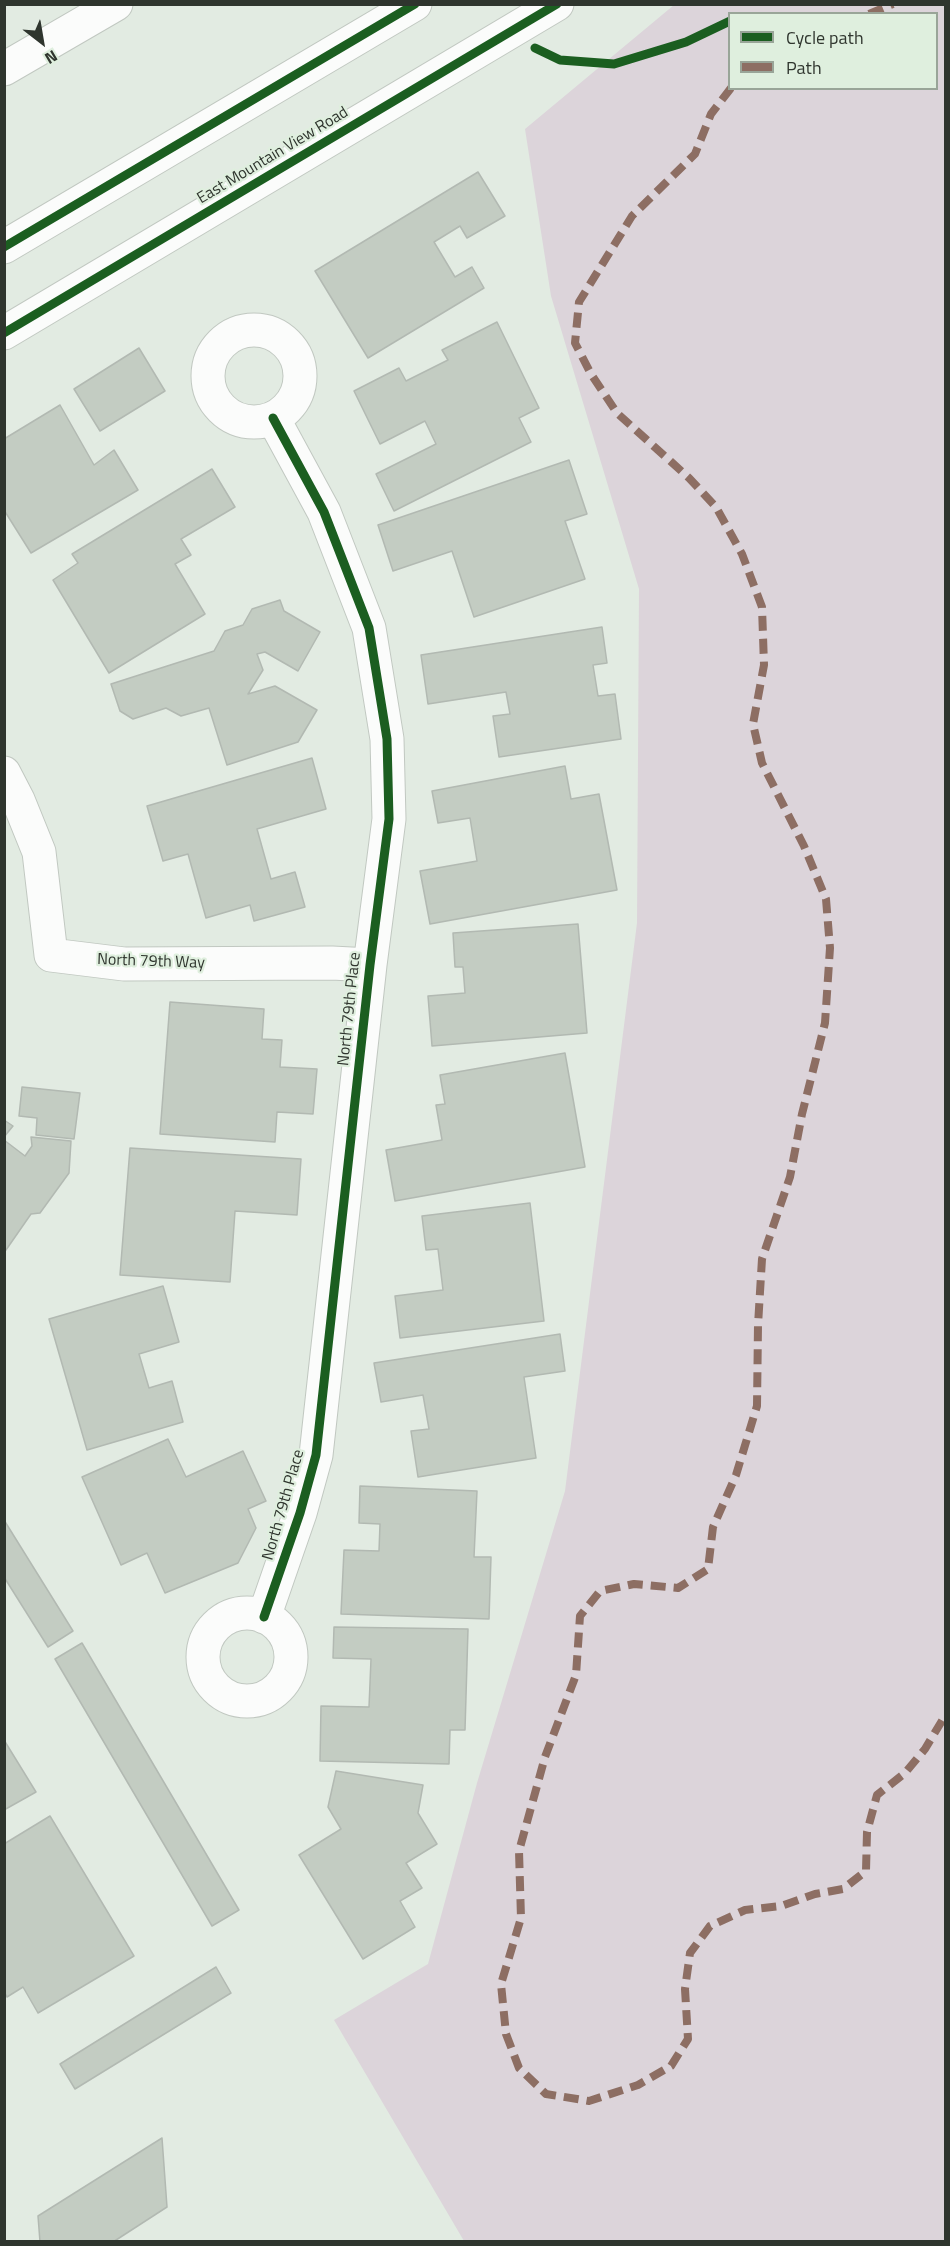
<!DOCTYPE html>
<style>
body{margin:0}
#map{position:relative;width:950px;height:2246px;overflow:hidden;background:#e2ebe2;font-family:"Titillium Web",sans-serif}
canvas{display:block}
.frame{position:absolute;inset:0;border:6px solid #2f352e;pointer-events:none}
.legend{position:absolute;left:728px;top:12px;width:210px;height:78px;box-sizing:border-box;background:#dfefde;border:2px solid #99a598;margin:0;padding:8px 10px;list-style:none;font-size:18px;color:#2f352e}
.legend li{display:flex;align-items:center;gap:12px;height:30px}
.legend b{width:30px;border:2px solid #99a598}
.north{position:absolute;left:12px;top:12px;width:60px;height:60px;-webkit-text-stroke:4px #dfefde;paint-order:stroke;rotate:149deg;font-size:16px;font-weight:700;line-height:24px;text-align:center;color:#2f352e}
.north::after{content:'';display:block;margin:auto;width:21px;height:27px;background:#2f352e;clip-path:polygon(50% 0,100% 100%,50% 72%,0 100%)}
</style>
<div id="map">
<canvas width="950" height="2246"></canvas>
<div class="frame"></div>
<ul class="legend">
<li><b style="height:8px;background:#1b5e20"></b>Cycle path</li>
<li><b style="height:8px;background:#8d6e63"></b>Path</li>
</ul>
<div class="north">N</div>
</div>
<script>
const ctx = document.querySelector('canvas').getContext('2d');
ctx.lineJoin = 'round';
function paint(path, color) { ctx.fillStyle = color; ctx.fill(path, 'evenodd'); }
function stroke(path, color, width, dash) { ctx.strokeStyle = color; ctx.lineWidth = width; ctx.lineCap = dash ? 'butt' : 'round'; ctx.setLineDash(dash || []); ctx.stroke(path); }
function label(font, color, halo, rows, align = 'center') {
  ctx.font = font + ' "Titillium Web",sans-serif'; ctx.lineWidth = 4.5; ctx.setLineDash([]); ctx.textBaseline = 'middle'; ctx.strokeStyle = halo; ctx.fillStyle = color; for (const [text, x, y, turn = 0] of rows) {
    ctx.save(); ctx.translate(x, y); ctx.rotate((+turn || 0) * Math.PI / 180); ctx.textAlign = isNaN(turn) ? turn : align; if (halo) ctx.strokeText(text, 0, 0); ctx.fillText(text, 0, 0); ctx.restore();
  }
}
paint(new Path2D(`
 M674 5H945V2241H464L334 2020 428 1964 477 1783 565 1491 637 923 639 589 551 296 525 129ZM730 14H936V88H730Z`), '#dcd4da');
const building = new Path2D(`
 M478 172 505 216 467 238 460 226 434 242 455 277 472 267 484 288 368 358 315 271Z
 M497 322 539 408 519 418 531 442 394 511 376 474 436 444 425 421 380 444 354 391 399 368 406 381 448 360 442 350Z
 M139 348 165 391 100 431 74 389Z
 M60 405 94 465 114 450 138 490 31 553 4 510V439Z
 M569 460 587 514 565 521 585 579 474 617 452 551 393 571 378 525Z
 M212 469 235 507 181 539 191 555 175 564 205 614 109 673 53 580 78 563 72 554Z
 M280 600 284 611 320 632 298 671 265 652 257 654 263 670 248 694 275 686 317 710 298 742 227 765 209 708 181 716 166 708 133 719 120 711 111 684 214 651 225 631 243 625 252 609Z
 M602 627 607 663 593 665 598 696 615 694 621 739 499 757 493 716 510 714 506 692 428 704 421 655Z
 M312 758 326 809 257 829 271 879 295 872 305 907 254 921 250 905 206 918 188 854 163 861 147 806Z
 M565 766 571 799 599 794 617 890 430 924 420 871 477 861 470 818 438 823 432 791Z
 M578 924 587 1033 432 1046 428 996 465 993 463 967H455L453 933Z
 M170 1002 264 1009 262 1039 282 1040 280 1067 317 1069 313 1114 277 1112 275 1142 160 1134Z
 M565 1053 585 1167 395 1201 386 1150 442 1140 436 1105 445 1104 440 1075Z
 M22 1087 80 1093 74 1139 36 1135 37 1118 19 1116Z
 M4 1120 13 1126 4 1137Z
 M31 1137 71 1141 69 1173 40 1213 31 1214 6 1250 4 1249V1140L25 1156 32 1146Z
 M130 1148 301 1159 297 1215 235 1211 230 1282 120 1275Z
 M530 1203 544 1321 400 1338 395 1296 443 1290 438 1249 426 1250 422 1216Z
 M163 1286 179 1342 139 1354 149 1388 172 1381 183 1422 87 1450 49 1319Z
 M560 1334 565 1371 524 1377 536 1458 418 1477 411 1431 429 1429 423 1395 381 1402 374 1363Z
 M168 1439 186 1477 243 1451 266 1501 248 1509 256 1528 238 1563 165 1593 147 1553 121 1565 82 1477Z
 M360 1486 477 1491 474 1557H491L489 1619 341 1614 344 1550 379 1551 380 1524 359 1523Z
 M4 1520 73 1631 48 1647 4 1577Z
 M334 1627 468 1629 465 1730H450L449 1764 320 1761 321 1706 369 1707 371 1659 333 1658Z
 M82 1643 239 1910 212 1926 55 1659Z
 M4 1740 36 1792 4 1810Z
 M336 1771 423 1785 418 1813 437 1844 406 1863 422 1888 400 1901 415 1927 363 1959 299 1855 341 1829 328 1807Z
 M50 1816 134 1956 38 2013 23 1987 7 1997 4 1992V1844Z
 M216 1967 231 1993 75 2089 60 2064Z
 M162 2138 167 2207 113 2242H40L38 2216Z`);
paint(building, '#c3ccc2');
stroke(building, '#b2b9b2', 1.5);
const minor = new Path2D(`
 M4 69 116 4
 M208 376a46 46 0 1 1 92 0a46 46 0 1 1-92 0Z
 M4 773 18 800 39 852 51 955 124 964 332 963 370 965
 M203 1657a44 44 0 1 1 88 0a44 44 0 1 1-88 0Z
 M264 1617 300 1513 316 1455 370 965 389 819 387 739 369 628 324 512 273 418`);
const secondary = new Path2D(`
 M4 247 415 4
 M4 333 557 4`);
stroke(minor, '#c1c8c1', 35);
stroke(secondary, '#c1c8c1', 35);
stroke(minor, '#fbfcfb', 33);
stroke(secondary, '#fbfcfb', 33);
stroke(new Path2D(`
 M869 14 893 4
 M731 88 711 114 695 154 632 216 579 302 575 343 591 374 617 413 689 478 716 507 742 554 762 607 764 665 753 724 762 763 804 846 826 899 830 948 825 1023 802 1114 790 1177 762 1259 758 1325 757 1406 736 1475 713 1527 708 1569 678 1588 634 1584 600 1591 580 1616 576 1675 545 1757 519 1851 521 1918 501 1984 506 2034 519 2068 546 2094 589 2101 638 2085 671 2066 688 2039 685 1989 690 1953 710 1926 745 1910 781 1906 815 1894 843 1889 866 1871 867 1832 877 1795 905 1773 925 1749 946 1714`), '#8d6e63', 8, [15, 8]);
stroke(new Path2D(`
 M535 48 560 60 614 64 686 42 730 21
 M4 247 415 4
 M4 333 557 4
 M264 1617 300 1513 316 1455 370 965 389 819 387 739 369 628 324 512 273 418`), '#1b5e20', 9);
label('16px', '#2f352e', '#dfefde', [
 ["East Mountain View Road",273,156,-31],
 ["North 79th Way",151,962,2],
 ["North 79th Place",350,1009,-84],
 ["North 79th Place",284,1505,-74]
]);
</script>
